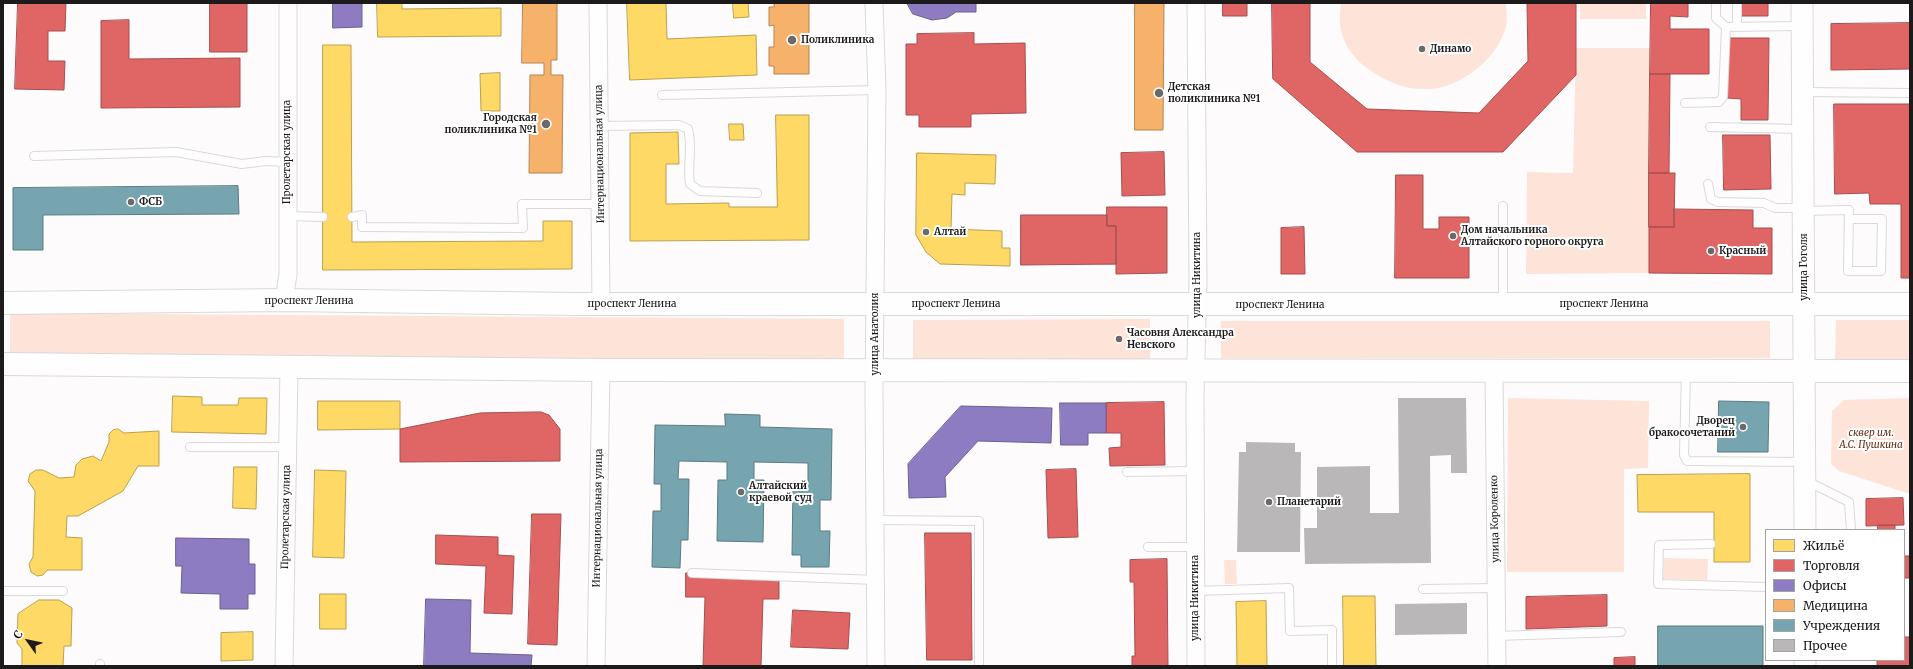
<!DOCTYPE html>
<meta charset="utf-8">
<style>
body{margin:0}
#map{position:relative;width:1913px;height:669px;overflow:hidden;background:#fefbfc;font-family:Merriweather,serif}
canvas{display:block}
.frame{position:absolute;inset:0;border:4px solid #1c1a1a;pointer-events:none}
.legend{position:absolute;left:1765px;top:529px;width:140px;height:132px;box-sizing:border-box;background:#fff;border:1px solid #a4a3a3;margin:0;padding:5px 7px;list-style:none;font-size:12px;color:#1c1a1a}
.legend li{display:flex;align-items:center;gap:8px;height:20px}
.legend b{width:20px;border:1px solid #a4a3a3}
.north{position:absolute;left:8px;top:621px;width:40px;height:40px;-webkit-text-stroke:3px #fff;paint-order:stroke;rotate:303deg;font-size:11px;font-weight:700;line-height:16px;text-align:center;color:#1c1a1a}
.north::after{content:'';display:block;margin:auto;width:14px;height:18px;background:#1c1a1a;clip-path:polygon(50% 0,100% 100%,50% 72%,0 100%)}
</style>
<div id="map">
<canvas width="1913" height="669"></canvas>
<div class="frame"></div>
<ul class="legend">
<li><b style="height:11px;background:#ffd966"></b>Жильё</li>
<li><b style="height:11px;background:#e06666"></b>Торговля</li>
<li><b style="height:11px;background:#8e7cc3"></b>Офисы</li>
<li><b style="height:11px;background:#f6b26b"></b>Медицина</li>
<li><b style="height:11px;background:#76a5af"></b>Учреждения</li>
<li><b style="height:11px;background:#bab7b8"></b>Прочее</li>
</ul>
<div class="north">С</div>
</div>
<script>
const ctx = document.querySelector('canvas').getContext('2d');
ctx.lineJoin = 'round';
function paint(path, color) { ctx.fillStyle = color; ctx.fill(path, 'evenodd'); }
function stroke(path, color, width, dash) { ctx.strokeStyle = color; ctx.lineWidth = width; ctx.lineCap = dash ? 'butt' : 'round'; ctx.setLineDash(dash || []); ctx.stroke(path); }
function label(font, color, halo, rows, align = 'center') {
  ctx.font = font + ' Merriweather,serif'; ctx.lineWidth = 4; ctx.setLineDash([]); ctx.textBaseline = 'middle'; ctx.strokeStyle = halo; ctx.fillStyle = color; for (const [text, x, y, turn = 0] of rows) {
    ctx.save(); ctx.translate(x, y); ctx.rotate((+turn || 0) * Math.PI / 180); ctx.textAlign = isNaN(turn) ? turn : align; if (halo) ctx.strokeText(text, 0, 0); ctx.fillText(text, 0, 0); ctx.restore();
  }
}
paint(new Path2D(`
 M1341 3H1506C1506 11 1508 20 1506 27 1501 43 1492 56 1479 67 1445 96 1408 96 1371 71 1357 62 1344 47 1341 30 1339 22 1340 12 1341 3Z
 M1580 3H1646V19H1580Z
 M1576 48H1650L1649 273 1526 274 1527 172 1573 173Z
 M10 313 844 319V360L10 354Z
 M1150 319V362L913 363V320Z
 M1836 320H1910V359H1835Z
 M1221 321H1770V358H1221Z
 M1508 398 1649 401 1648 468 1624 469V572H1507Z
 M1910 398V494L1839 471 1831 464 1832 411 1844 400Z
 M1664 558 1708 559 1707 580 1663 579Z
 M1224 560H1236L1237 584H1225Z`), '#fee3d8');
const homes = new Path2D(`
 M377 3H402V9L501 8V36L378 37Z
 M627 3H666L667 39 756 35 757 75 630 80Z
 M733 3H748L749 17 734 18Z
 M323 45H351L352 242 543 241V221H572V269L323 270Z
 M500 73V111H481L480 74Z
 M776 115H809V240L630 241V133L678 132 679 164H666V204L729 203V207H777Z
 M729 124H743L744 140H730Z
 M917 153 996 155 995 184 965 183V195L952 194 951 229 1002 231V248H1010V266L940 264 926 252 916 235Z
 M173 396 202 397V405H238L239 398H267L266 434 172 432Z
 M318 401H400V429L318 430Z
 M118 429 124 433 159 431V466H138L123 491 78 516H67L66 537 82 538V570H47L43 575 37 576 31 572 29 564 33 557 35 491 28 481 30 474 36 470H43L59 478 74 477 76 465 82 459 93 456 101 461 109 442V434L113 430Z
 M234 467H257L256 509 233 508Z
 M315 470 346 471 344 558 313 557Z
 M1750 474V562H1714V512H1638L1637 475Z
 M320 594H346V629H320Z
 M1343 596H1375L1376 666H1344Z
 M39 600H59L72 608 71 646H64L63 666H22V649L17 643 18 614Z
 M1266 601 1267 666H1237L1236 602Z
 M253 632V660L221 661V633Z`);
paint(homes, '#ffd966');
stroke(homes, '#bba04f', 1);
const shops = new Path2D(`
 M18 3H66L65 31H48V61H65L64 90 15 89Z
 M210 3H247V52H210Z
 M1223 3H1247V16H1223Z
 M1272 3H1310V62L1367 109 1479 113 1528 61 1527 3H1576V75L1503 152H1357L1273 79Z
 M1651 3H1688V17L1670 16V29H1709V74H1650Z
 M1741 3H1768V16H1741Z
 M129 20V59L240 58V107L101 108V21Z
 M1910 23V69L1831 70V24Z
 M974 33V44L1025 43 1026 113 971 114V127H919V115H906V44H917V34Z
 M1728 38H1769L1768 120H1741V99L1727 98Z
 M1650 74H1670L1669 173H1649Z
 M1834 104H1910V278H1901V204H1870L1869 193 1835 194Z
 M1723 135H1770L1771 189 1724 190Z
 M1164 152 1165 195 1122 196 1121 153Z
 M1649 173H1675L1674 227H1649Z
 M1396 175H1423V229H1439V217H1469V278H1395Z
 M1107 207H1167V273L1116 274V226H1107Z
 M1674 209 1753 210V228H1772V274L1649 273V227H1674Z
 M1021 215H1107V226H1116V264L1021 265Z
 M1304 227 1305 274H1281V228Z
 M1164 402 1165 465 1110 466 1109 448 1121 447V433H1106V403Z
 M541 412 549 415 560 429V461L400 462V429L480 413Z
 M1076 469 1078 537 1048 538 1046 470Z
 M1903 498 1904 525 1866 526V499Z
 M532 514H561L557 645 528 644Z
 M1878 525H1895V530H1878Z
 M925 533H971L972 660H927Z
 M436 535 498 537V555L514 556 512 614 484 613 486 566 436 564Z
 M1904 556H1910V578H1904Z
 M1167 559 1168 666H1132V656H1135L1134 582H1130V560Z
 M686 573 779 576V599H763L761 666H703L705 597H686Z
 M1607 595V626L1526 629V597Z
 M793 610 850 613 848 649 791 647Z
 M1904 637H1910V666H1877V660H1904Z
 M1635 657V666H1614V658Z`);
paint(shops, '#e06666');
stroke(shops, '#a54f4f', 1);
const offices = new Path2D(`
 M333 3H362V27L333 28Z
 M907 3H976V12H956L947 18 932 20 913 14Z
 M1060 403H1106V433H1088V445H1061Z
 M961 406 1052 408 1051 443 978 441 945 477 946 497 909 498 908 464Z
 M176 538 249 539V564H255V594H248V609H220V594L181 593 182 566H176Z
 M426 599 471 600 470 653 532 655 531 666H424Z`);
paint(offices, '#8e7cc3');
stroke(offices, '#6c5f90', 1);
const health = new Path2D(`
 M523 3H557V60H551V75H563L562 173H529L530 75H544V63H522Z
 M774 3H809V74H774V66H769V47H774V25L769 26V7H774Z
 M1135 3H1164L1163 130H1135Z`);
paint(health, '#f6b26b');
stroke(health, '#b58453', 1);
const public = new Path2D(`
 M238 186 239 214 43 215V250H13V188Z
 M1719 401 1769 402 1768 452H1718Z
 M725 414 760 415V427L832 429 831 500H820V531H830L829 567H801V555H792L793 485H808V463L754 462V480H764L763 542 717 541 718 480H727V462L679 461 678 479H689L688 540H681L680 568 652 567 653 511H661V484H654L655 425 725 426Z
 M1658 626H1763V666H1658Z`);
paint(public, '#76a5af');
stroke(public, '#5b7b82', 1);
paint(new Path2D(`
 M1398 398H1466L1467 473H1451V455L1430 456 1431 563 1305 564 1304 528H1317V467L1370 466V513H1399Z
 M1246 442 1295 443V452H1301L1300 552H1237L1239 452H1246Z
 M1467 603V634L1395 635V604Z`), '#bab7b8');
const service = new Path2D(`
 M1716 3V18L1726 27
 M1737 27V3
 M1803 92 1910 93
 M662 95 877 90
 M1685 103 1719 102 1723 97 1726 27 1801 26
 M599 126 679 125 688 129C693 147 687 166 690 184L700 191 757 193
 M1710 127 1802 129
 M34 156 176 152 242 164 266 161 287 162
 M1708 184 1711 199 1718 202 1764 203 1775 208H1803
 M1804 211 1849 210 1848 271H1881L1882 219H1849
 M288 216 323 217
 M352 217 362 215V227L523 228 522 204H600
 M1503 303V206
 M1686 372 1684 455 1687 461 1805 462
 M190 447H288
 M1127 472 1195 471
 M1805 480 1849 502 1851 530
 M875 520 979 521V666
 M1711 544 1659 545 1658 584 1766 587
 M1148 547H1195
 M692 573 876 580
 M1423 589 1495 588
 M3 591H63
 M1195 591 1289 588 1290 631 1332 630V666
 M1496 636 1621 632
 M100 666V664`);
const minor = new Path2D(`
 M598 3 601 304
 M874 3 877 90 874 393 876 666
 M1196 3 1198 281 1195 394 1196 666
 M284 300 288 274V3
 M1494 372 1497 666
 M284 666 289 367
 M596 666 601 370`);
const tertiary = new Path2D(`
 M1802 3 1805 530
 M1805 660V666`);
const primary = new Path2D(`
 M3 303 284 300 574 304H1910
 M3 364 601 370 1910 371`);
stroke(service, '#dad8d9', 10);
stroke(minor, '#dad8d9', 19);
stroke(tertiary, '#dad8d9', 23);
stroke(primary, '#dad8d9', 24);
stroke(service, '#fffeff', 8);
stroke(minor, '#fffeff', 17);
stroke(tertiary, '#fffeff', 21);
stroke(primary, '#fffeff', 22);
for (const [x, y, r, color] of [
 [792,40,5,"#6b6969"],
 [1422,49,4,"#6b6969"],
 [1159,93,5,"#6b6969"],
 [546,124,5,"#6b6969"],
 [131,202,4,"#6b6969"],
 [926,232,4,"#6b6969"],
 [1453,236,4,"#6b6969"],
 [1711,251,4,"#6b6969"],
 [1119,339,4,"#6b6969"],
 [1743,427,4,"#6b6969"],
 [741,492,4,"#6b6969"],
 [1269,502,4,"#6b6969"]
]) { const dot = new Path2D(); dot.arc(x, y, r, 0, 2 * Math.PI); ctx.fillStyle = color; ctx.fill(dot); stroke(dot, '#fff', 1.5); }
label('bold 10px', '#1c1a1a', '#fff', [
 ["Поликлиника",801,40],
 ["Динамо",1430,49],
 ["Детская",1168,87],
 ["поликлиника №1",1168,99],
 ["Городская",537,118,"right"],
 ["поликлиника №1",537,130,"right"],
 ["ФСБ",139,202],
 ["Дом начальника",1461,230],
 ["Алтайского горного округа",1461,242],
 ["Алтай",934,232],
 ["Красный",1719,251],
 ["Часовня Александра",1127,333],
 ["Невского",1127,345],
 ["Дворец",1735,421,"right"],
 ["бракосочетаний",1735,433,"right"],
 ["Алтайский",749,486],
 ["краевой суд",749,498],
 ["Планетарий",1277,502]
], 'left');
label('10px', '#1c1a1a', '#fff', [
 ["Пролетарская улица",287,152,-90],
 ["Интернациональная улица",600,154,-91],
 ["улица Гоголя",1804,267,-90],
 ["улица Никитина",1197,275,-90],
 ["проспект Ленина",309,301],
 ["проспект Ленина",632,304],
 ["проспект Ленина",956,304],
 ["проспект Ленина",1604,304],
 ["проспект Ленина",1280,305],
 ["улица Анатолия",875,334,-90],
 ["Пролетарская улица",286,517,-89],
 ["Интернациональная улица",598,518,-89],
 ["улица Короленко",1495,519,-91],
 ["улица Никитина",1195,598,-90]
]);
label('italic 10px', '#622c12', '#fff', [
 ["сквер им.",1871,433],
 ["А.С. Пушкина",1871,445]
]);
</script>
